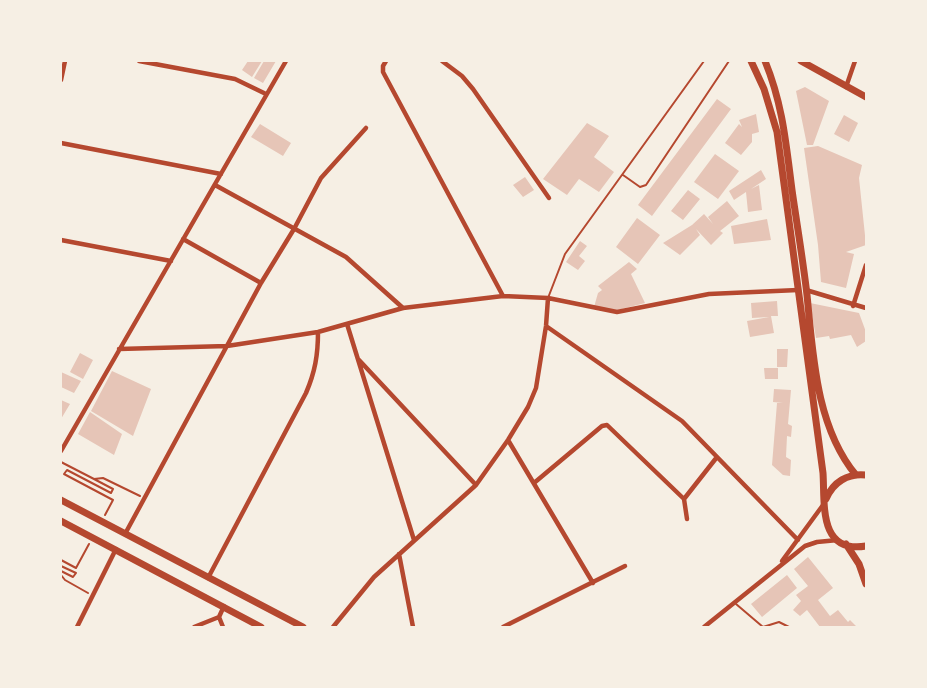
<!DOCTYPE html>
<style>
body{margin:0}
#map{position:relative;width:927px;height:688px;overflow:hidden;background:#f6efe4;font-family:Lato,sans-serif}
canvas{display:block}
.frame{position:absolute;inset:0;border:62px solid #f6efe4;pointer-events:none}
</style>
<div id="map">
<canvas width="927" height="688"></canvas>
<div class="frame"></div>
</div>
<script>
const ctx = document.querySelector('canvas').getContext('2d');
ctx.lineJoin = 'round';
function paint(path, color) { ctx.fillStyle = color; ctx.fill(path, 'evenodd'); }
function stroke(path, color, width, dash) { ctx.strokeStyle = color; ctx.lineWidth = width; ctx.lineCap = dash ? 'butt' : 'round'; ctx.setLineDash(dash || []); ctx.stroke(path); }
paint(new Path2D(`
 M248 61H262L252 77 242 70Z
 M264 61H276L263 83 254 78Z
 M805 87 829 101 813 145H807L796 91Z
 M717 99 731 109 652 216 638 205Z
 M756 114 759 132 752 134V142L741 155 725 143 739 124 742 127 739 120Z
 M844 115 858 123 849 142 834 134Z
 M587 123 609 136 594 157 614 172 599 192 579 179 567 195 543 179Z
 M260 124 291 143 283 156 251 137Z
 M818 146 862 165 859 178 866 245 846 252 854 254 846 288 821 282 818 245 804 148Z
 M715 154 739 171 718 199 694 182Z
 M761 170 766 179 751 189 759 185 762 210 748 212 746 192 734 200 729 191Z
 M525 177 534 190 523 197 513 185Z
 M688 190 700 199 683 220 671 211Z
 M727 201 739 216 720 231 723 233 711 245 696 229 700 235 680 255 663 243 692 225 704 214 713 224 708 217Z
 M637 218 660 235 638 264 616 247Z
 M767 219 771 240 734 244 731 226Z
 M580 241 587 246 579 256 585 261 578 270 566 262Z
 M629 262 637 269 631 274 645 303 614 311 594 307 598 293 602 290 598 286Z
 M777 301 778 316H771L774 333 750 337 747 321 769 317 752 318 751 303Z
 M810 303 859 313 866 332V341L857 347 851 335 830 339 829 336 816 338Z
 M777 349H788L787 367H777Z
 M80 353 93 360 83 379 70 372Z
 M764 368H778V379H765Z
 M112 371 151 389 133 436 91 411Z
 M61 372 81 381 74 393 61 387Z
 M774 389 791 390 788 424 792 426 791 437 787 436 786 457 791 460 790 476 783 475 772 465 777 403H783L773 402Z
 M61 400 70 404 61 419Z
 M90 412 122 434 114 455 78 434Z
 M808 557 833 588 818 600 830 616 838 610 848 622 850 620 857 627H820L807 610 800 616 793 610 801 601 796 595 808 586 794 569Z
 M787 575 797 588 762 617 751 604Z`), '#e6c5b7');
stroke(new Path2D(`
 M61 462 94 479 103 478 140 496
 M94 479 113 489 111 493 67 470 64 474 113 500 105 515
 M61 560 76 568 89 544
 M61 566 76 573 73 577 61 571
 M61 575 65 580 88 593`), '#b5482f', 2);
stroke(new Path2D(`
 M623 175 640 187 646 185 729 61
 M548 298 565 254 704 61
 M736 604 763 627 779 622 789 627`), '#b5482f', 2);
stroke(new Path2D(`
 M139 61 235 79 266 94
 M386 61 383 66V72L503 296
 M442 61 462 76 473 89 549 198
 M61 80 65 61
 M846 87 855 61
 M61 143 221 174
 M215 185 346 257 403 308
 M183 239 261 283
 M61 240 171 261
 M806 290 866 308
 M853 306 866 265
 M347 324 414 540
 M546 326 682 421 798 540
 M119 349 227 346 318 332 403 308 503 296 548 298 617 312 709 294 798 290
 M359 360 476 485
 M508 440 593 583
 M61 451 286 61
 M534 483 602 426 607 425 684 499 687 519
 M684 499 717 457
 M125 534 261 283 294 229 321 178 366 128
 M399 554 413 627
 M782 561 823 505
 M208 578 306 393C315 372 318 355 318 332
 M219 617 223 627
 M77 627 116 549
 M194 627 219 617 224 606
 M333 627 374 577 476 485 508 440 528 407 536 388 546 326 548 298
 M503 627 625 566
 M704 627 805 546 817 542 838 540`), '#b5482f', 4.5);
stroke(new Path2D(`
 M751 61 764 89 777 132 823 473C825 503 818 554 866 546
 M765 61C783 105 786 144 792 190 797 225 803 260 807 295 813 355 816 427 856 475
 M801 61 866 97
 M826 499C833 482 848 473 866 475
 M846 544 859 564 866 584`), '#b5482f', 7);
stroke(new Path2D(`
 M61 500 303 627
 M61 521 261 627`), '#b5482f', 7);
</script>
